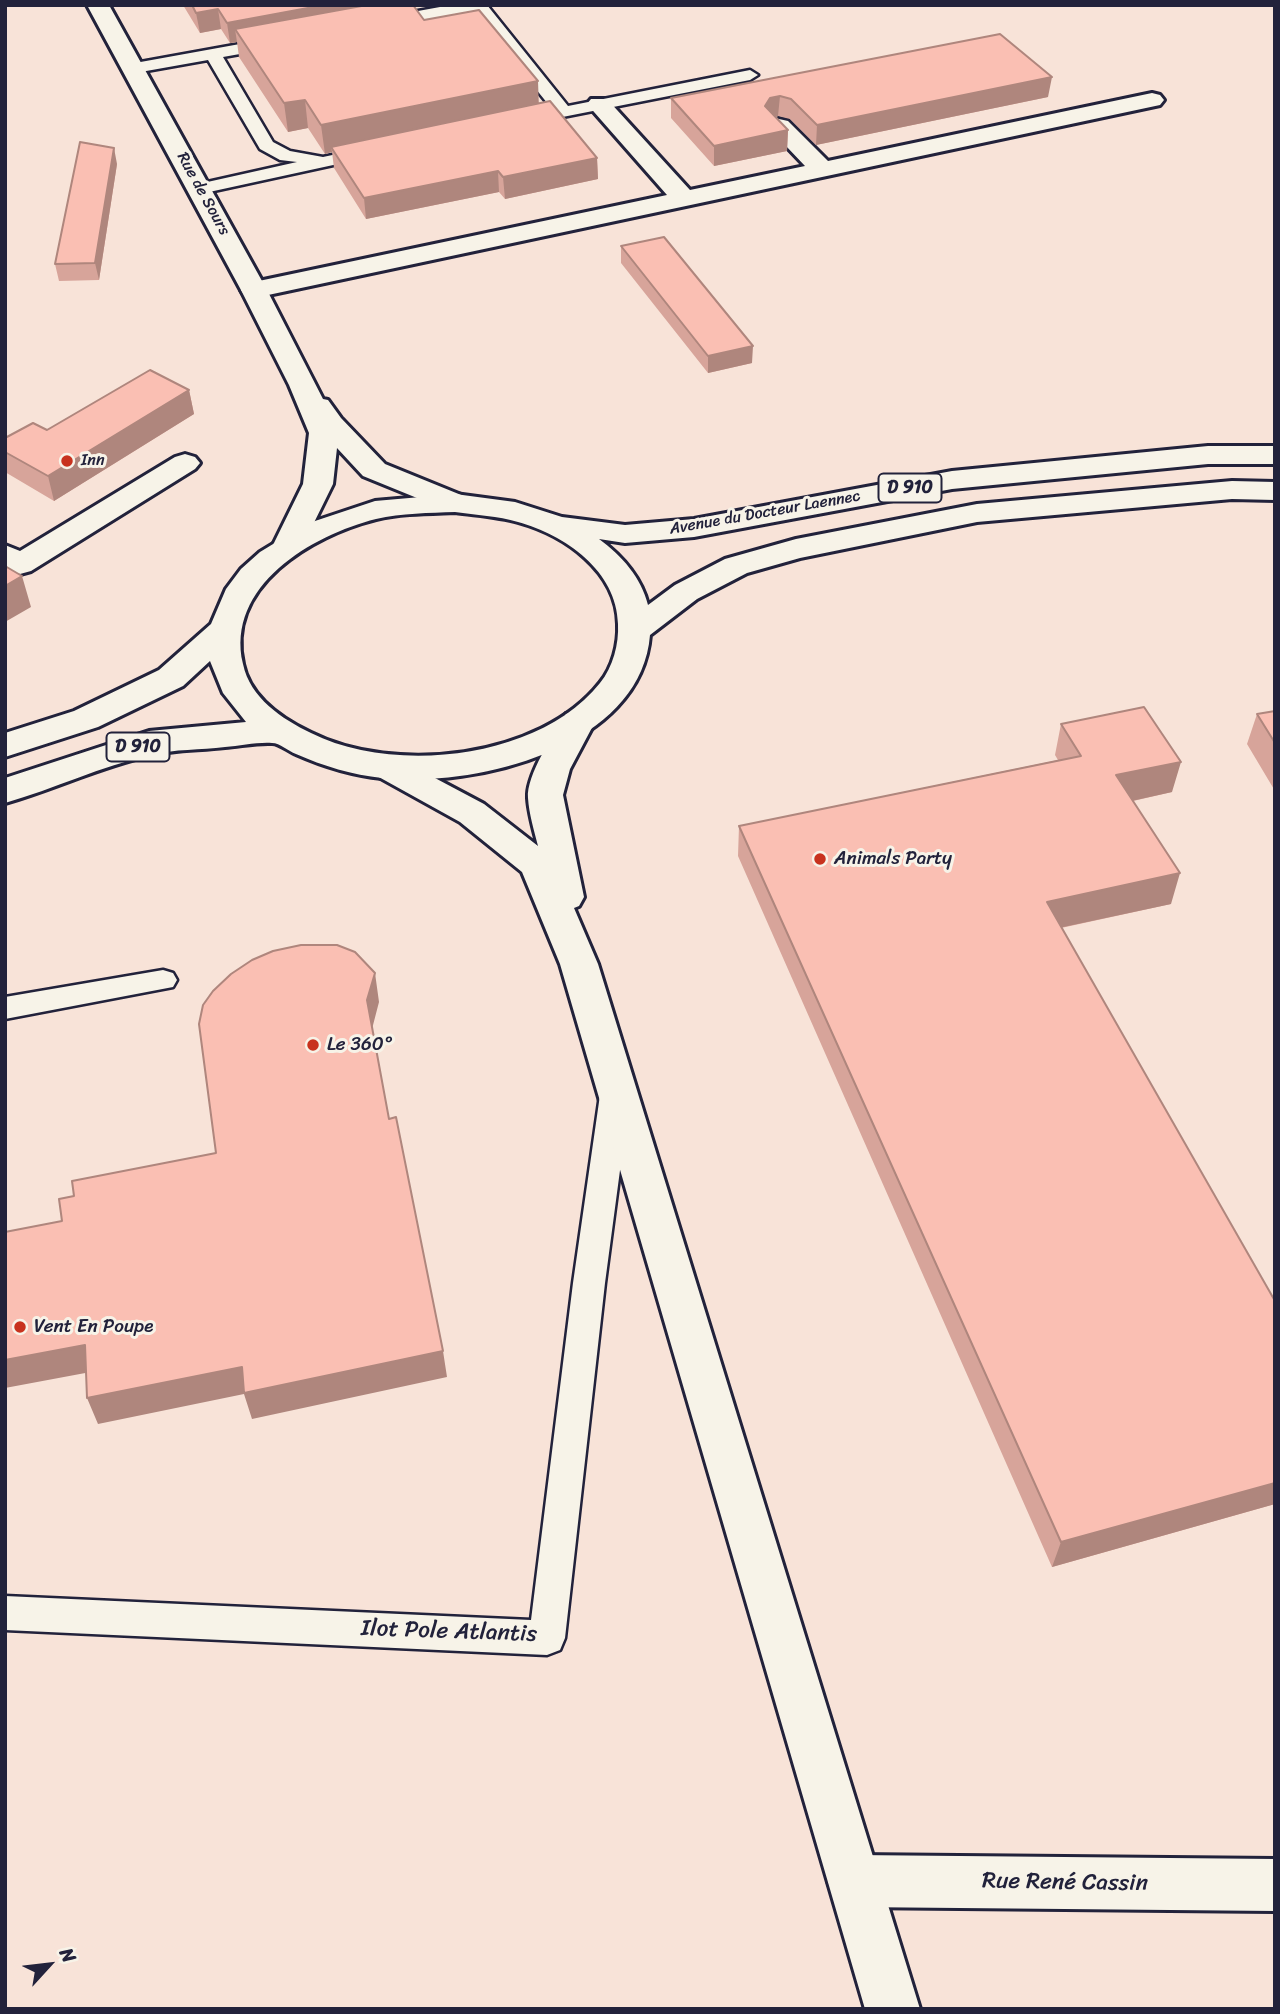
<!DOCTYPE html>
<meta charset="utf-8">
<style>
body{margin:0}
#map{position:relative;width:1280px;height:2014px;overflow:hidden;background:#f8e3d8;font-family:Sriracha,sans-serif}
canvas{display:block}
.frame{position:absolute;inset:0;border:7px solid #22223b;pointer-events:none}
.north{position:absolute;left:14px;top:1930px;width:70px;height:70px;-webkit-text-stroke:5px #f7f3e8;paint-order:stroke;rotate:63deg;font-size:19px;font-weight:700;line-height:28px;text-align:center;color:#22223b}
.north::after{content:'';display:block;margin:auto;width:24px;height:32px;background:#22223b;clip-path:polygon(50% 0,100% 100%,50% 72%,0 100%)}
</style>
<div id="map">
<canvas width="1280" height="2014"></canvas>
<div class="frame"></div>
<div class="north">N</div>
</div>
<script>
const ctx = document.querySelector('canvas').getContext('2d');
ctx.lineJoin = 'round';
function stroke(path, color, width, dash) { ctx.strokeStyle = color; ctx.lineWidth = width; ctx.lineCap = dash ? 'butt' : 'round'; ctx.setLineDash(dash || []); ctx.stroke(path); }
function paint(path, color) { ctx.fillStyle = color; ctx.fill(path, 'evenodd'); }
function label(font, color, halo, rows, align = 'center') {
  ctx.font = font + ' Sriracha,sans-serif'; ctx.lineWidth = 6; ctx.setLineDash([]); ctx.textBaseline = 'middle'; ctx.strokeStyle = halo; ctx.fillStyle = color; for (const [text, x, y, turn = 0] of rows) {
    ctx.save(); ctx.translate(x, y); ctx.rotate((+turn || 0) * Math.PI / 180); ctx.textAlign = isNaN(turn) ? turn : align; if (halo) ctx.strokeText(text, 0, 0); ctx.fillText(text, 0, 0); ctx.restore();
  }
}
const service = new Path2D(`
 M451 5H487L568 106 750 70 758 75 750 80 522 125 516 124 513 120 516 116 552 109 473 11 385 27 377 22 385 17Z
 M273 38 281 43 279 47 223 57 273 142 290 151 323 157 370 147 379 152 370 157 200 194 194 193 191 189 194 185 297 162 280 160 260 149 208 60 135 73 127 68 135 63Z
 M163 970 173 973 177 980 173 987 5 1019V997Z
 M615 1083 625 1087 630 1095 605 1283 565 1638 560 1650 547 1655 5 1630V1596L531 1620 573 1283 600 1095 605 1087Z`);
const minor = new Path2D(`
 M1152 93 1160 95 1164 100 1160 105 254 298 245 296 241 290 245 284 254 282 667 195 587 104 591 99H607L690 190 805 166 767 126 770 121 779 119 788 121 828 161Z
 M185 454 195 457 200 463 195 469 31 571 20 574 5 569V545L20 551 175 457Z
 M854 1855 1275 1859V1911L854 1907 835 1900 828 1881 835 1862Z`);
const secondary = new Path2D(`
 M87 5H109L267 290 323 399 328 400 341 418 385 464 466 497 470 503 466 509 455 512 444 509 363 476 337 448 333 484 303 545 299 552 288 555 277 552 273 545 303 484 309 433 289 385 241 290Z
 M578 711 590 714 595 722 570 769 563 795 584 897 579 906 574 908 598 964 920 2009H865L560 964 522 872 460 822 377 776 372 768 377 760 389 756 401 760 484 804 538 846C534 830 529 814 528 798 526 776 554 733 566 714Z`);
const primary = new Path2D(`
 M1208 446H1275V464H1208L952 489 694 537 625 543 599 539C622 556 641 577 648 605L675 585 725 559 796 539 977 504 1232 481 1275 482V500L1232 499 977 522 800 558 747 573 697 599 650 635C641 748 475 788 382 778 353 775 323 766 296 754 288 751 280 743 272 743 257 742 240 746 225 747 201 750 174 749 151 755 101 766 54 789 5 803V778L149 731 246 722 223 693 210 661 183 686 98 727 5 757V733L74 711 159 670 211 624 226 589 241 569 260 552 306 524 375 501 455 494 515 502 562 517 625 525 694 519 952 471ZM455 512C476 515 498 516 518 522 565 535 617 571 618 624 619 644 613 667 600 683 540 759 394 775 311 733 282 719 250 698 243 664 225 586 312 535 376 519 402 513 429 513 455 512Z`);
stroke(service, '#22223b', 5);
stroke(minor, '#22223b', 6);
stroke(secondary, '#22223b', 6);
stroke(primary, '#22223b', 6);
paint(service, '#f7f3e8');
paint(minor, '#f7f3e8');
paint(secondary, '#f7f3e8');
paint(primary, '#f7f3e8');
paint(new Path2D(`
 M183 5H413L424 20 539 103 597 158 598 179 505 199 499 192 366 219 334 168 332 152 325 154 308 128 288 132 239 57 237 42 230 43 221 29 200 33Z
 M779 77 1048 97 816 145 790 119 778 116 776 117 788 130 787 151 714 166 671 118V98Z
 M117 164 99 280 59 281 55 264Z
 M621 246 752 363 708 373 621 263Z
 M189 390 194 414 54 501 5 472V438L47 430Z
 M1275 711V791L1247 744 1257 714Z
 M1061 724 1172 792 1133 801 1171 904 1061 928 1275 1301V1504L1052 1567 738 856 739 826 1058 760 1055 755Z`), '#d7a49a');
paint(new Path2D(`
 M324 5H399L235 29 237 42 230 43 227 23Z
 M218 9 221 29 200 33 196 13Z
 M1052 77 1048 97 816 145 817 125Z
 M538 81 539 109 331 147 332 152 325 154 321 125Z
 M780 96 778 116 769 118 765 106 770 98Z
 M305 100 308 128 288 132 284 103Z
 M788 130 787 151 714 166V146Z
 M114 148 117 164 99 280 95 263Z
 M597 158 598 179 505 199 503 177Z
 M498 171 499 192 366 219 364 198Z
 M753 346 752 363 708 373V356Z
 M189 390 194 414 54 501 48 476Z
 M22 576 31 607 5 622V586Z
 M1181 762 1172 792 1109 806 1116 775Z
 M1180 873 1171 904 1040 932 1047 902Z
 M375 973 379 1002 372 1029 367 1000Z
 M85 1345 96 1371 5 1388V1360Z
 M443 1351 447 1377 252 1419 244 1394 98 1424 87 1398 242 1367Z
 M1275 1483V1504L1052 1567 1061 1542Z`), '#af867d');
const building = new Path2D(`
 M192 5H324L227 23 218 9 196 13Z
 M367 5H413L424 20 479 10 538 81 321 125 305 100 284 103 235 29Z
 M1000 34 1052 77 817 125 791 99 780 96 770 98 765 106 788 130 714 146 671 98Z
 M550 101 597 158 503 177 498 171 364 198 331 147Z
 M80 142 114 148 95 263 55 264Z
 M664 237 753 346 708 356 621 246Z
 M150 370 189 390 48 476 5 452V438L33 423 47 430Z
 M5 566 22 576 5 586Z
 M1144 707 1181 762 1116 775 1180 873 1047 902 1275 1301V1483L1061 1542 739 826 1081 756 1061 724Z
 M1275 711V743L1257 714Z
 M301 945H337L355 952 375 973 367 1000 389 1119 396 1117 443 1351 244 1393 242 1367 87 1398 85 1345 5 1360V1232L62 1221 59 1199 74 1196 72 1181 216 1153 199 1024 203 1005 213 991 231 974 252 960 273 951Z`);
paint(building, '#fabfb3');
stroke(building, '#af867d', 2);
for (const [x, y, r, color] of [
 [67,461,7,"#c8321e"],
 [820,859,7,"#c8321e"],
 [313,1045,7,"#c8321e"],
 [20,1327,7,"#c8321e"]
]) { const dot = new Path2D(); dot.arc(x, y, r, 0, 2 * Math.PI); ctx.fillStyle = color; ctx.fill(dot); stroke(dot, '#f7f3e8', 2.5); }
label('16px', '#22223b', '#f7f3e8', [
 ["Rue de Sours",203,194,61],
 ["Avenue du Docteur Laennec",765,513,-10]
]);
label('16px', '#22223b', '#f7f3e8', [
 ["Inn",81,461]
], 'left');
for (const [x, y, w] of [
 [910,488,63],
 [138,747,63]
]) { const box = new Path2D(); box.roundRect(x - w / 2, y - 14.5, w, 29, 5); ctx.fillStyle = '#f7f3e8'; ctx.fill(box); stroke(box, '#22223b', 2); }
label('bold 18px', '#22223b', null, [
 ["D 910",910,488],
 ["D 910",138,747]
]);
label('19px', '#22223b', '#f7f3e8', [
 ["Animals Party",834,859],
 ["Le 360°",327,1045],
 ["Vent En Poupe",34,1327]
], 'left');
label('23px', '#22223b', '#f7f3e8', [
 ["Ilot Pole Atlantis",449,1632,2],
 ["Rue René Cassin",1065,1883,1]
]);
</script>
